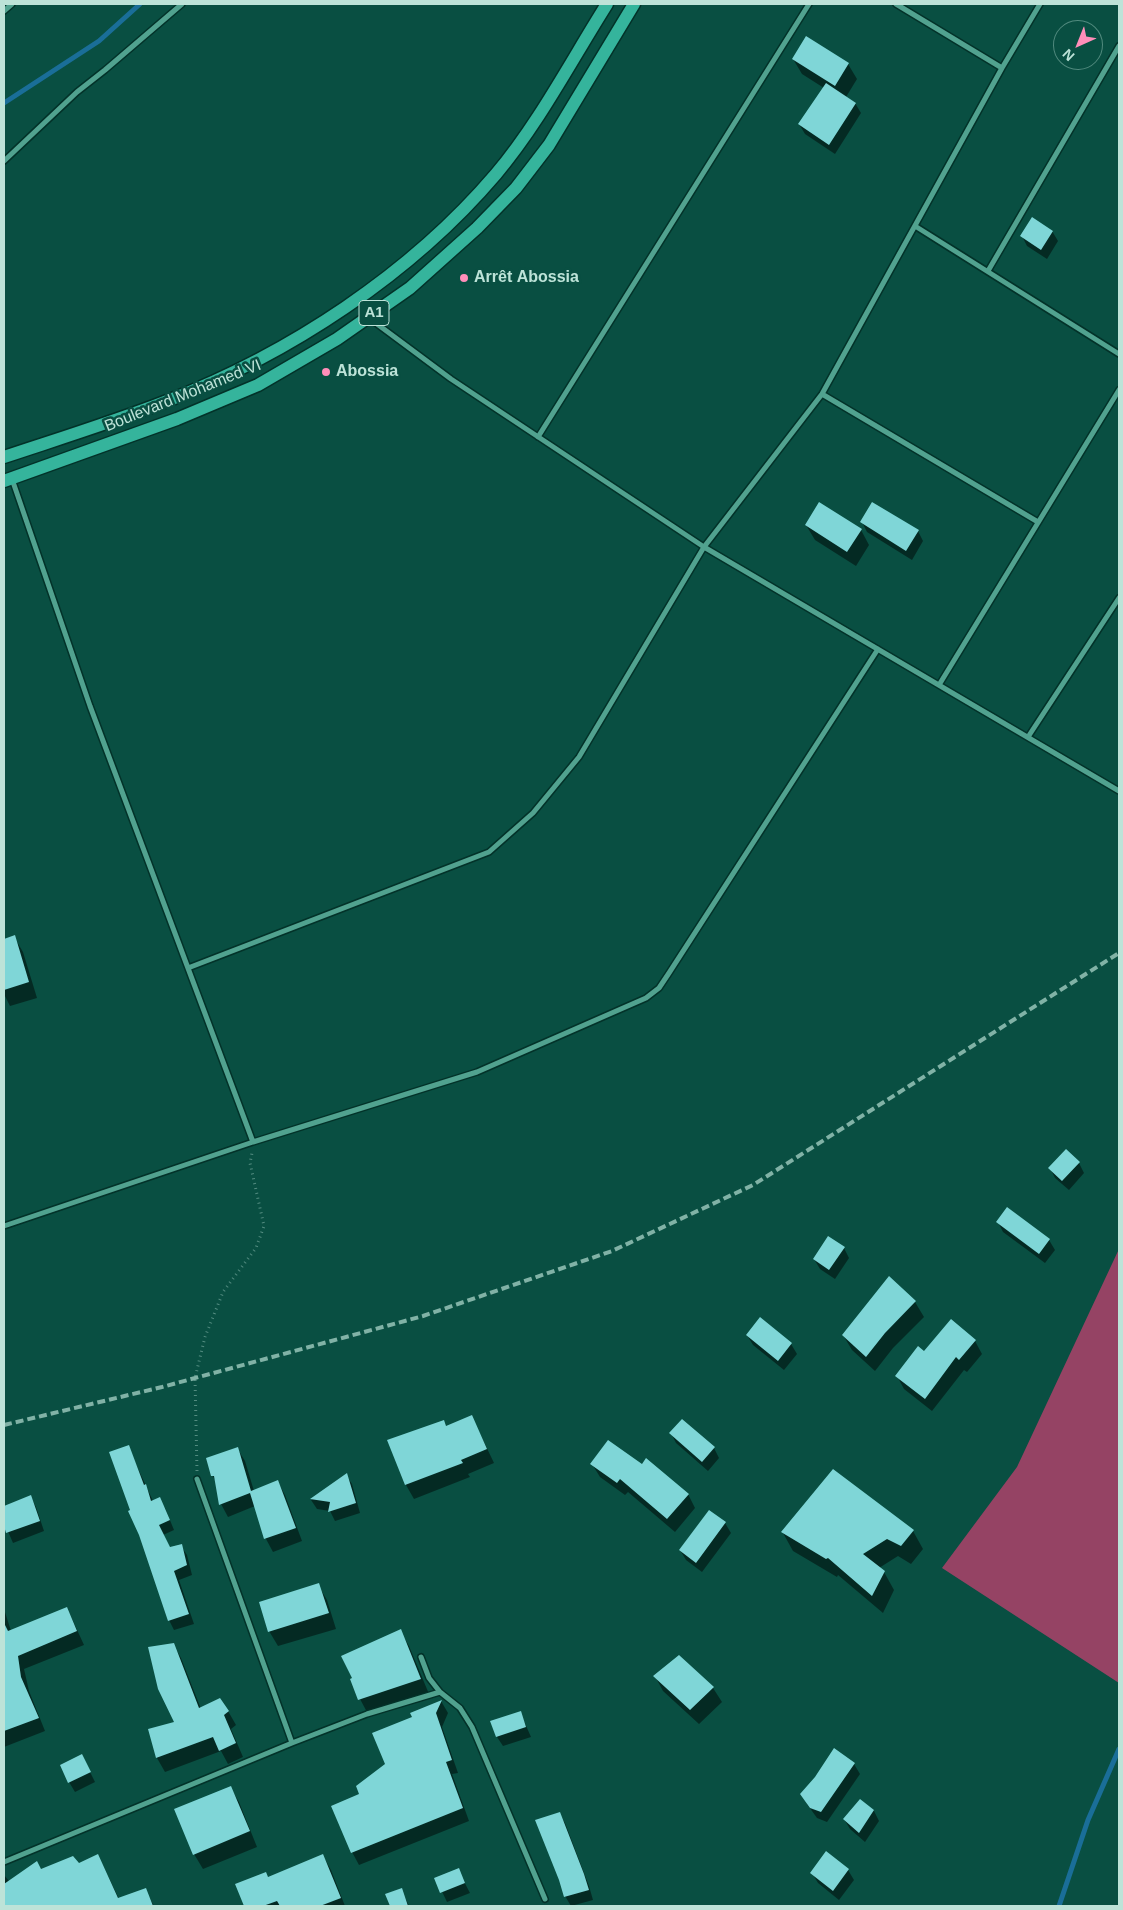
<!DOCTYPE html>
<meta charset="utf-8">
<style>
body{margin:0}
#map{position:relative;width:1123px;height:1910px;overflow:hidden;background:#094f42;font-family:Arial,sans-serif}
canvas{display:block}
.frame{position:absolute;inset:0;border:5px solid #bde3d8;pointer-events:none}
.north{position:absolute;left:1053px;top:20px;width:50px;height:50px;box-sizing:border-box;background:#094f42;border:1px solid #518a7e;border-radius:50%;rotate:224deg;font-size:14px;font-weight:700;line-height:20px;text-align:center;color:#bde3d8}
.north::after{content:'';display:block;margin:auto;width:18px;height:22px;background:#ff8eb9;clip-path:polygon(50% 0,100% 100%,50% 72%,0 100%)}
</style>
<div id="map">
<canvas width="1123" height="1910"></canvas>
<div class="frame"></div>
<div class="north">N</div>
</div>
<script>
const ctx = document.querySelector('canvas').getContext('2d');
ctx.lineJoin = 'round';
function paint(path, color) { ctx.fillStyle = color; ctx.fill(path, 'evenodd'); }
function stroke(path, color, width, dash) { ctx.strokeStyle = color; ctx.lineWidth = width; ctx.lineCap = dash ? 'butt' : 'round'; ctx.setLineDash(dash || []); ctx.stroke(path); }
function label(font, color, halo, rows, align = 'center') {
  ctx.font = font + ' Arial,sans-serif'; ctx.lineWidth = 5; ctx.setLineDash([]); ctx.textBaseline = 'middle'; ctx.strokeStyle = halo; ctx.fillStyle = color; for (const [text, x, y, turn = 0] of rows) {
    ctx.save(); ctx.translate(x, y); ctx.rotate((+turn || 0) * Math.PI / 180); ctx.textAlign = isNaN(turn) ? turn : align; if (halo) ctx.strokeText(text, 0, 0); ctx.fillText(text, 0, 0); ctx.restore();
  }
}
paint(new Path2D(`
 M1119 1249V1683L942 1568 1017 1467Z`), '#954364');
paint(new Path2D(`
 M793 59 848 64 857 79 846 97 855 103 861 113 835 154 805 134 799 124 824 88 802 74Z
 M1052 231 1058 241 1047 259 1027 246 1022 236Z
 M862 522 918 531 923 541 912 560 867 532Z
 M806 525 861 530 869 545 856 566 815 540Z
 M14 937 23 952 37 998 10 1006 4 994V940Z
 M1079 1163 1084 1173 1069 1190 1055 1178 1050 1168Z
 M1008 1208 1049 1240 1055 1250 1045 1263 1003 1232 998 1222Z
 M844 1248 849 1258 835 1279 820 1269 814 1259Z
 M890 1278 915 1302 924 1317 893 1348 875 1371 852 1350 843 1335Z
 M760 1319 791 1344 797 1354 784 1370 753 1345 747 1335Z
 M975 1341 982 1354 967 1372 964 1370 932 1411 904 1389 897 1376 924 1352Z
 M472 1417 494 1463 468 1474 470 1477 414 1499 406 1485 388 1441 446 1427Z
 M671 1433 714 1448 719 1458 708 1471 676 1443Z
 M128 1447 153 1501 165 1508 174 1530 163 1535 170 1548 181 1546 187 1555 192 1575 179 1580 194 1624 174 1630 169 1620 131 1510Z
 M237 1448 245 1461 254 1491 278 1482 285 1495 302 1541 273 1552 266 1539 255 1506 228 1517 221 1504 217 1484 213 1476Z
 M592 1464 688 1494 695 1508 675 1532 628 1492 625 1495 600 1477Z
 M346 1475 352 1484 360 1513 335 1521 330 1511 317 1509 311 1500Z
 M31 1497 36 1507 44 1531 13 1543 4 1522V1507Z
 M709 1511 725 1523 731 1533 702 1572 686 1560 680 1550Z
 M913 1531 923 1549 911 1564 898 1556 879 1568 884 1572 894 1590 883 1613 838 1575 837 1577 793 1551 783 1533Z
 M318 1585 327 1600 336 1629 278 1646 269 1631Z
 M67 1608 84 1645 24 1669 29 1691 45 1731 4 1747V1609L11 1631Z
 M400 1631 409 1646 429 1694 368 1714 360 1699Z
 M173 1644 181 1658 201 1709 228 1711 236 1725 231 1729 243 1757 228 1764 221 1751 165 1772 157 1758 150 1730 176 1723Z
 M655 1676 713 1688 722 1702 699 1724 663 1691Z
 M441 1701 448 1713 442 1727 458 1773 452 1774 469 1821 359 1865 352 1852 387 1765 413 1717Z
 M520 1712 531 1737 503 1746 497 1737Z
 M854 1764 860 1774 827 1822 817 1818 807 1804Z
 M87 1766 95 1782 75 1792 69 1782Z
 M230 1787 239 1802 257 1847 203 1869 194 1854Z
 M860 1800 874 1811 879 1821 865 1842 850 1829 844 1819Z
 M559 1813 565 1823 589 1886 593 1900 571 1906 565 1896Z
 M98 1855 119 1899 145 1890 154 1906H4V1875L9 1881 41 1871 78 1864Z
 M323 1856 331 1870 345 1906H245L236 1884 268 1878Z
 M458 1870 470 1893 447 1902 436 1879Z
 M848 1870 854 1880 839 1900 818 1883 812 1873Z
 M401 1889 409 1906H392L387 1894Z`), '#0007');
stroke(new Path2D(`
 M4 103 99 41 140 4
 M1059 1906 1088 1820 1119 1749`), '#1a6e98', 5);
paint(new Path2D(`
 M806 36 849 63 835 86 792 59Z
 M826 83 856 103 829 145 798 124Z
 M1032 217 1053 231 1041 250 1020 236Z
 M819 502 862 529 847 552 805 525Z
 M872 502 919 530 906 551 860 522Z
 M15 935 29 982 4 990V939Z
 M1066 1149 1080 1162 1062 1181 1048 1168Z
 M1007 1207 1050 1239 1039 1254 996 1222Z
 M828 1236 845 1247 829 1270 813 1259Z
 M889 1276 916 1301 885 1333 866 1357 842 1335Z
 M760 1317 792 1343 778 1361 746 1335Z
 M951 1319 976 1340 959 1360 956 1357 925 1399 895 1376 918 1346 924 1351Z
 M472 1415 487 1449 461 1460 463 1463 405 1485 387 1440 444 1420 446 1426Z
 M682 1419 715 1447 702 1462 669 1433Z
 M608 1440 642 1464 646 1458 689 1494 667 1519 620 1479 617 1483 590 1464Z
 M129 1445 144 1485 146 1484 151 1501 160 1497 170 1520 159 1525 170 1547 182 1544 187 1565 174 1571 189 1614 168 1621 139 1535 128 1511 130 1510 109 1452Z
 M238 1447 251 1491 278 1480 296 1528 264 1539 250 1493 219 1505 214 1476H211L206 1458Z
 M833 1469 914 1530 901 1546 887 1539 863 1554 885 1571 872 1596 828 1558 826 1559 781 1532Z
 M347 1473 356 1503 328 1512 330 1502 310 1499Z
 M31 1495 40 1521 6 1533 4 1526V1506Z
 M709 1510 726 1522 696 1563 679 1550Z
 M319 1583 329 1613 268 1632 259 1602Z
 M67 1607 77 1631 18 1656 21 1677 39 1718 4 1731V1623L8 1631Z
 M401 1629 421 1679 358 1700 350 1679 352 1678 341 1656Z
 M174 1643 199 1708 220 1698 229 1711 224 1715 236 1743 219 1751 213 1737 156 1758 148 1729 174 1722 158 1689 148 1647Z
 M679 1655 714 1687 690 1710 653 1676Z
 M442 1700 436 1713 452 1760 446 1762 463 1808 351 1853 331 1806 359 1794 356 1786 385 1764 372 1733 412 1717 410 1713Z
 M521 1711 526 1727 496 1737 490 1721Z
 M834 1748 855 1763 821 1812 810 1808 800 1794 815 1777Z
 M82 1754 91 1772 68 1783 60 1765Z
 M231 1786 250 1831 193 1855 174 1809Z
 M860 1799 874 1810 859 1833 843 1819Z
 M560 1812 584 1874 589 1890 564 1897 559 1880 535 1820Z
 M826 1851 849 1869 833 1891 810 1873Z
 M98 1854 118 1898 146 1888 153 1906H4V1884L37 1861 41 1869 73 1856 79 1863Z
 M323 1854 341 1898 320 1906H280L277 1901 263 1906H244L235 1884 266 1872 268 1877Z
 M459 1868 465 1883 440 1893 434 1878Z
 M402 1888 408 1906H390L385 1894Z`), '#7fd6d7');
const street = new Path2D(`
 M896 4 1002 68
 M4 11 12 4
 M4 161 77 92 105 70 182 4
 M915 226 1119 354
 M988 271 1119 46
 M369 318 451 379 704 547 1119 791
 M822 394 1038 522
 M538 437 809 4
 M12 479 90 706 253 1142
 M939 685 1119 390
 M1028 737 1119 598
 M188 968 489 852 533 813 579 757 704 547 822 394 1002 68 1040 4
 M4 1226 253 1142 477 1072 646 998 659 988 669 973 878 649
 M197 1479 292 1743
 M421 1657 429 1678 440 1692 460 1708 472 1727 545 1899
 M4 1862 292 1743 367 1714 440 1692`);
const primary = new Path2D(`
 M4 457C58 439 113 422 167 401 289 354 411 274 496 174 539 123 571 61 607 4
 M4 481 177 419 258 385 337 339 410 288 477 228 516 188 549 145 634 4`);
stroke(street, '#033229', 8);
stroke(primary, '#033229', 15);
stroke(new Path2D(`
 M197 1471 195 1378 205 1337 223 1292 256 1248 264 1226 250 1163 252 1153`), '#538c80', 3, [1, 4]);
stroke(street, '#51a28f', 5);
stroke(primary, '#35b49c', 12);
stroke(new Path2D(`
 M4 1425 162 1387 423 1316 612 1251 753 1185 1119 953`), '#81b2a6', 4, [8, 4]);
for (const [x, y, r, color] of [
 [464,278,5,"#ff8eb9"],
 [326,372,5,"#ff8eb9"]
]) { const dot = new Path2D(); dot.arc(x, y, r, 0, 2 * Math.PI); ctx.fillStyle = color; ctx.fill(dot); stroke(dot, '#094f42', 2); }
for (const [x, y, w] of [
 [374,313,30]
]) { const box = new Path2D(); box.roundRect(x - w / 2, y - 12.5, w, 25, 4); ctx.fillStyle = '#094f42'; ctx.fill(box); stroke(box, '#bde3d8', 1); }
label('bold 15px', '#bde3d8', null, [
 ["A1",374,313]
]);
label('bold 16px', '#bde3d8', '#094f42', [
 ["Arrêt Abossia",474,278],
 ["Abossia",336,372]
], 'left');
label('16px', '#bde3d8', '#094f42', [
 ["Boulevard Mohamed VI",183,396,-22]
]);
</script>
